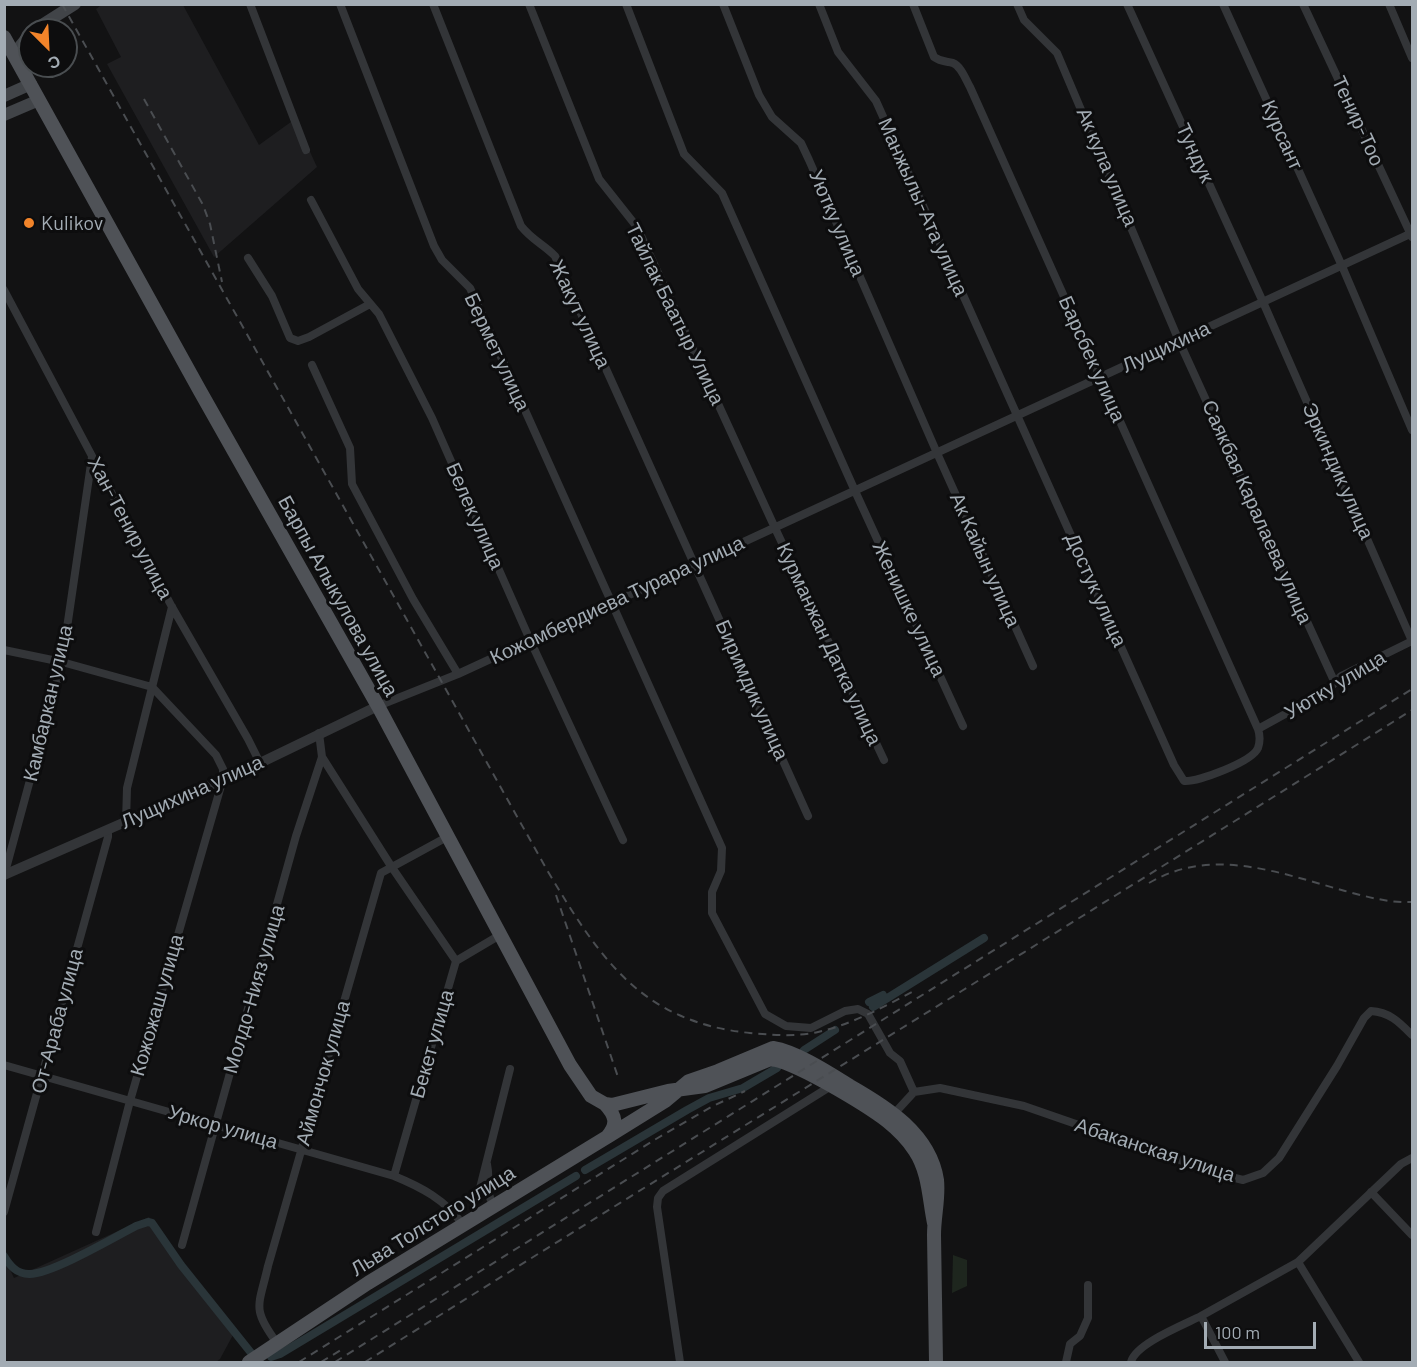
<!DOCTYPE html>
<meta charset="utf-8">
<style>
body{margin:0}
#map{position:relative;width:1417px;height:1367px;overflow:hidden;background:#121213;font-family:Barlow,sans-serif}
canvas{display:block}
.frame{position:absolute;inset:0;border:6px solid #a3acb4;pointer-events:none}
.north{position:absolute;left:18px;top:18px;width:60px;height:60px;box-sizing:border-box;background:#0d0d0e;border:2px solid #494d50;border-radius:50%;rotate:156deg;font-size:16px;font-weight:700;line-height:24px;text-align:center;color:#a3acb4}
.north::after{content:'';display:block;margin:auto;width:21px;height:27px;background:#f2842a;clip-path:polygon(50% 0,100% 100%,50% 72%,0 100%)}
.scale{position:absolute;left:1204px;top:1322px;width:112px;height:27px;box-sizing:border-box;border:3px solid #a3acb4;border-top:0;padding-left:8px;font-size:18px;line-height:21px;white-space:nowrap;color:#a3acb4;-webkit-text-stroke:4px #0d0d0e;paint-order:stroke}
</style>
<div id="map">
<canvas width="1417" height="1367"></canvas>
<div class="frame"></div>
<div class="north">С</div>
<div class="scale">100 m</div>
</div>
<script>
const ctx = document.querySelector('canvas').getContext('2d');
ctx.lineJoin = 'round';
function paint(path, color) { ctx.fillStyle = color; ctx.fill(path, 'evenodd'); }
function stroke(path, color, width, dash) { ctx.strokeStyle = color; ctx.lineWidth = width; ctx.lineCap = dash ? 'butt' : 'round'; ctx.setLineDash(dash || []); ctx.stroke(path); }
function label(font, color, halo, rows, align = 'center') {
  ctx.font = font + ' Barlow,sans-serif'; ctx.lineWidth = 6; ctx.setLineDash([]); ctx.textBaseline = 'middle'; ctx.strokeStyle = halo; ctx.fillStyle = color; for (const [text, x, y, turn = 0] of rows) {
    ctx.save(); ctx.translate(x, y); ctx.rotate((+turn || 0) * Math.PI / 180); ctx.textAlign = isNaN(turn) ? turn : align; if (halo) ctx.strokeText(text, 0, 0); ctx.fillText(text, 0, 0); ctx.restore();
  }
}
paint(new Path2D(`
 M103 4 183 5 259 145 295 119 317 167 214 257 107 64 121 57 96 9Z
 M149 1217 233 1335 220 1359 216 1362H5V1259L14 1278Z`), '#1e1e20');
paint(new Path2D(`
 M953 1255 967 1260V1286L952 1293Z`), '#1e261e');
stroke(new Path2D(`
 M869 1002 883 995
 M873 1007 984 938
 M804 1050 835 1030
 M585 1170 687 1110 709 1098 743 1088 777 1068
 M4 1256C10 1266 17 1274 29 1274 50 1275 115 1237 136 1226L148 1222 152 1223 181 1265 252 1354
 M271 1357 280 1354 576 1176`), '#2a3539', 8);
stroke(new Path2D(`
 M250 4 306 150
 M340 4 434 246 442 260 470 288 722 848 721 871 712 892V913L765 1014 786 1026 811 1028 845 1011 858 1009 868 1014 890 1053 900 1061 914 1092
 M433 4 521 226C532 240 543 244 555 256L808 816
 M529 4 599 179 637 227 775 528 884 760
 M626 4 684 154 722 193 855 491 963 726
 M723 4 759 95 772 117 801 143 809 160 937 453 1033 666
 M819 4 838 52 876 101 1174 765 1184 781C1198 782 1252 762 1258 748 1260 742 1260 735 1258 729L970 87C966 80 961 66 953 63 945 61 941 62 934 57L913 4
 M1017 4 1024 20 1057 53 1179 341 1335 683
 M1127 4 1263 302 1412 641
 M1223 4 1342 266 1412 430
 M1303 4 1412 237
 M1389 4 1412 58
 M311 200 358 289 379 314 432 418 530 640 623 840
 M248 258 272 296 290 338 298 341 309 337 370 304
 M4 290 172 607 248 739 260 763
 M312 365 350 448 352 484 413 599 458 674
 M4 650 62 662 152 687 216 755 223 769V779L130 1101 96 1232
 M378 706 458 674 1412 233
 M1258 729 1327 691 1341 676 1412 641
 M322 757 391 866 456 961
 M126 822 127 788 172 607
 M4 876 62 662 92 457
 M4 1065 394 1176C421 1187 446 1200 463 1225
 M914 1092 940 1088 1024 1106 1223 1175 1243 1180 1263 1173 1279 1158 1337 1066 1364 1018 1371 1011C1390 1012 1400 1023 1412 1035
 M892 1116 914 1092
 M487 1164C491 1182 484 1190 494 1206
 M394 1176 456 961 500 935
 M479 1192 510 1069
 M1371 1192 1412 1235
 M4 1212 108 837V830
 M182 1245 296 836 322 757 319 733
 M1298 1262 1359 1362
 M277 1343C251 1308 259 1306 268 1266L381 873 447 837
 M680 1362 657 1207 658 1198 663 1191 831 1086
 M1066 1362 1070 1344 1080 1336 1088 1318V1285
 M1131 1362C1135 1344 1183 1325 1201 1316
 M1225 1362 1201 1316 1298 1262 1401 1164 1412 1158`), '#333538', 8);
stroke(new Path2D(`
 M4 875 260 763 378 706`), '#333538', 10);
stroke(new Path2D(`
 M34 30 75 4
 M14 54 30 34
 M4 96 31 84
 M4 115 39 100`), '#414448', 12);
stroke(new Path2D(`
 M4 37 200 391 378 706 570 1065 591 1096 605 1104 612 1105 668 1091 705 1086 768 1060C786 1055 870 1108 887 1121 897 1129 908 1140 915 1151 929 1172 929 1199 934 1223
 M607 1137 665 1101 689 1081 718 1071 773 1048C797 1052 829 1073 850 1086 887 1107 930 1134 937 1180 939 1198 934 1216 934 1235 935 1277 935 1320 936 1362
 M249 1362 368 1283 607 1137C618 1124 616 1116 605 1104`), '#4f5257', 14);
stroke(new Path2D(`
 M62 4 547 870C599 957 640 1022 750 1033 772 1035 796 1037 818 1032 853 1024 883 1007 914 991
 M144 99 203 205 210 224 222 282
 M1149 883C1212 846 1280 873 1345 891 1368 897 1389 903 1412 902
 M556 895 618 1077
 M299 1362 656 1139 711 1107 745 1091
 M321 1362 341 1350
 M335 1362 1412 689
 M365 1362C713 1144 1064 929 1412 710`), '#4a4d51', 2, [8, 6]);
for (const [x, y, r, color] of [
 [29,223,6,"#f2842a"]
]) { const dot = new Path2D(); dot.arc(x, y, r, 0, 2 * Math.PI); ctx.fillStyle = color; ctx.fill(dot); stroke(dot, '#0d0d0e', 2); }
label('20px', '#a3acb4', '#0d0d0e', [
 ["Тенир-Тоо",1358,121,65],
 ["Курсант",1282,135,66],
 ["Тундук",1195,153,65],
 ["Ак кула улица",1107,167,67],
 ["Манжылы-Ата улица",923,207,66],
 ["Уютку улица",837,223,67],
 ["Жакут улица",580,314,65],
 ["Тайлак Баатыр Улица",675,314,64],
 ["Лущихина",1166,347,-25],
 ["Бермет улица",497,352,65],
 ["Барсбек улица",1092,359,66],
 ["Эркиндик улица",1338,471,66],
 ["Саякбая Каралаева улица",1257,512,66],
 ["Белек улица",475,516,66],
 ["Хан-Тенир улица",130,528,62],
 ["Ак Кайын улица",985,560,66],
 ["Достук улица",1096,590,66],
 ["Барпы Алыкулова улица",338,596,61],
 ["Кожомбердиева Турара улица",617,600,-25],
 ["Женишке улица",909,609,65],
 ["Курманжан Датка улица",829,644,65],
 ["Уютку улица",1335,685,-31],
 ["Биримдик улица",752,690,66],
 ["Камбаркан улица",48,703,-77],
 ["Лущихина улица",192,792,-24],
 ["Молдо-Нияз улица",254,989,-74],
 ["Кожожаш улица",157,1005,-74],
 ["От-Араба улица",57,1021,-75],
 ["Бекет улица",432,1044,-74],
 ["Аймончок улица",323,1073,-74],
 ["Уркор улица",223,1127,16],
 ["Абаканская улица",1155,1150,18],
 ["Льва Толстого улица",433,1221,-32]
]);
label('20px', '#a3acb4', '#0d0d0e', [
 ["Kulikov",41,223]
], 'left');
</script>
